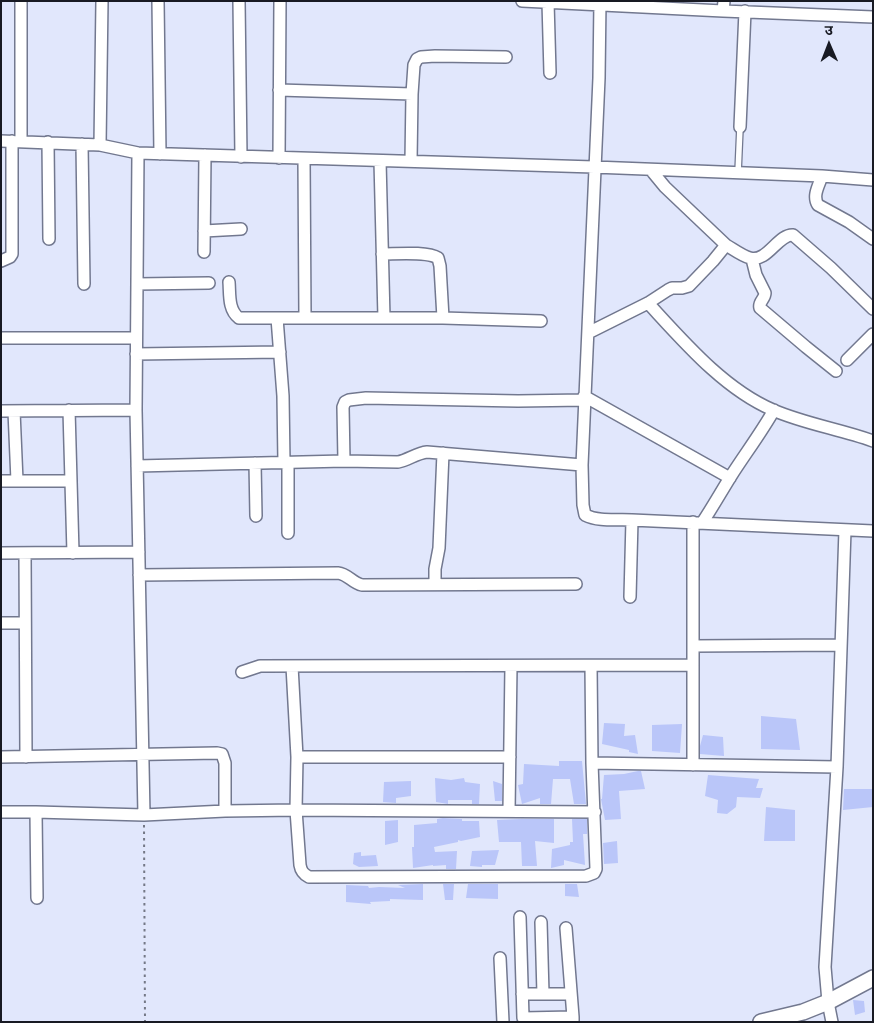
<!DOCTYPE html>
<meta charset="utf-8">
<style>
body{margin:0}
#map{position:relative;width:874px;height:1023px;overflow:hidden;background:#e1e7fc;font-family:Montserrat,"Noto Sans Devanagari",sans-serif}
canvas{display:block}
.frame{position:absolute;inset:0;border:2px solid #181a23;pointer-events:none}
.north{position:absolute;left:804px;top:20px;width:50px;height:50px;-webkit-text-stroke:4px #e1e7fc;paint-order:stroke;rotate:359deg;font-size:14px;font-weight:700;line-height:20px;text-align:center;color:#181a23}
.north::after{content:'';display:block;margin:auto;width:18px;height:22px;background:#181a23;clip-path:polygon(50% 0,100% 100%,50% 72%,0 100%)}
</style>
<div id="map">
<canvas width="874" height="1023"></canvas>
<div class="frame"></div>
<div class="north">उ</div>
</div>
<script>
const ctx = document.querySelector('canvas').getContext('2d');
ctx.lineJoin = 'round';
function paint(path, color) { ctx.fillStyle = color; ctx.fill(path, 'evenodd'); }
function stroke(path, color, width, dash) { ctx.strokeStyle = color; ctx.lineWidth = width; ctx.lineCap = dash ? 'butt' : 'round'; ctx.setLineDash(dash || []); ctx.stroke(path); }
paint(new Path2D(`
 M761 716 796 719 800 750 761 749Z
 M604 723 625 724 624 736 635 735 638 754 629 752V750L602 744Z
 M682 724 680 753 652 751V725Z
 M703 735 723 737 724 756 700 754V746Z
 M559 761H582L586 804H574L570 779H553L551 804H540V798L522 804 518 785 523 784 524 764 559 766Z
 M638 771H641L645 789 619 791 621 819 605 820 601 799H602L604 775 624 774Z
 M708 775 759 779 756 788H763L760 798 737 797 736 807 727 814 717 813 718 800 705 796Z
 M435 778 451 780 464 778 465 782 480 784 479 804H472V800H448V804L436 802Z
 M411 781V796L396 798V803L383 802 384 782Z
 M493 781 502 784V801H495Z
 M844 789H873V807L843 810Z
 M766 807 795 810V841H764Z
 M443 818 462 819V821H479L480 837 461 841 458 840V842L434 847 435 852 457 851 456 869H446V865L433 866V865L413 868 412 847H414V825L437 823V819Z
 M521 819H554V843L535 841 537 866H522L521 842H499L497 820Z
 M572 819H587V834H583L585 865 564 860V865L551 868 552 849 570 845V842H573Z
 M398 820V842L385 845V821Z
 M617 841 618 863 604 864 603 843Z
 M499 850 495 865H482V867L470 866 472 851Z
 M361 852V856L376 855 378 866 359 867 353 864 354 853Z
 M423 884V900L390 899V901L370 902 371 904 346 902V885L368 886 369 888 379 887 405 888 398 885Z
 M443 884H454L453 900H445Z
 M468 884H498V899L466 898Z
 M565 884H577L579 897 565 896Z
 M853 1000 864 1001 865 1012 855 1015Z`), '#bac6f9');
const service = new Path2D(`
 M738 173 740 127`);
const minor = new Path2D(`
 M158 1 160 154
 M239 1 241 157
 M522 1 723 11 724 1
 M600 1 599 78 582 465 583 505 585 515C599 522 617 519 632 520L873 531
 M548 2 550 73
 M723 11 873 17
 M279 90 412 94
 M740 127 745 11
 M1 141 100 145 138 153 594 167 822 176 873 180
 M21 141V1
 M48 142 49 239
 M82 144 84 284
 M100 145 102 1
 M279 158 280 1
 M304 159 305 318
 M380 161 384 318
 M411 161 412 94 414 65 417 59 421 57 435 56 506 57
 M651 170 665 187 726 245
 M822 176C819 185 812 196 818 205L849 222 873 239
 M204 231 241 229
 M204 252 205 155
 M382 254C396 254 427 251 438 258L440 266 443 318
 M752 259 756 275 765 293C765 299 758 302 760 308L806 347 836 371
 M1 261 10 257 12 254V141
 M229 282C230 294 228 310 239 318H443L541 321
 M137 284 209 283
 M648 303C684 342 724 389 773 410 805 424 840 429 873 441
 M277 318 283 396 284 463
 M588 333 648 303 668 290 672 288H682L689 286 713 261 726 245C733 249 742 256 750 258 767 263 778 234 793 235L831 268 873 309
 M1 338H136
 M136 354 280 352
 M847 360 873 334
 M584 396 730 478
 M69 410 73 553
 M136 410 138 153
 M1 411 136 410 144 815
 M14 411 17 481
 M344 461 398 462C408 460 417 453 427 452L582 465
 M288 462V533
 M255 463 256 516
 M137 466 344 461 343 407 345 402 349 400 366 398 518 401 584 400
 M1 481H71
 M702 523C712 508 721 492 731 476 745 454 761 433 774 410
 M1 553 139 552
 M25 553 26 757
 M139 575 338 573C348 574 352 583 362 585L576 584
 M435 584V569L439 548 443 453
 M630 597 632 520
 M1 623H25
 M693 646 841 645
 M292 666 297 757 296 810 300 865C301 871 303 874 309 877L586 876 594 873 596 869 592 763 837 767 825 967 828 1002 832 1022
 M591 666 592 763
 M242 672 260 666 693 665
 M1 757 217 753 222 754 225 763V811
 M297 757H510
 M693 765V522
 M837 767 845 530
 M509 811 511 666
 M1 812H36L144 815 225 811 296 810 595 812
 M36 812 37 898
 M520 917 523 1018 573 1017V1022
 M541 922 543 994
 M566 928 573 1017
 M500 958 503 1022
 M522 994H571`);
const tertiary = new Path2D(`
 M761 1022 803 1012 828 1002 873 978`);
stroke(service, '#72788f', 8);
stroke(minor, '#72788f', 14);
stroke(tertiary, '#72788f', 18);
stroke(new Path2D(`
 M144 825 145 1022`), '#747886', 2, [2.5, 4]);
stroke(service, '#fff', 5.5);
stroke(minor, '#fff', 11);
stroke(tertiary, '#fff', 15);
</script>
